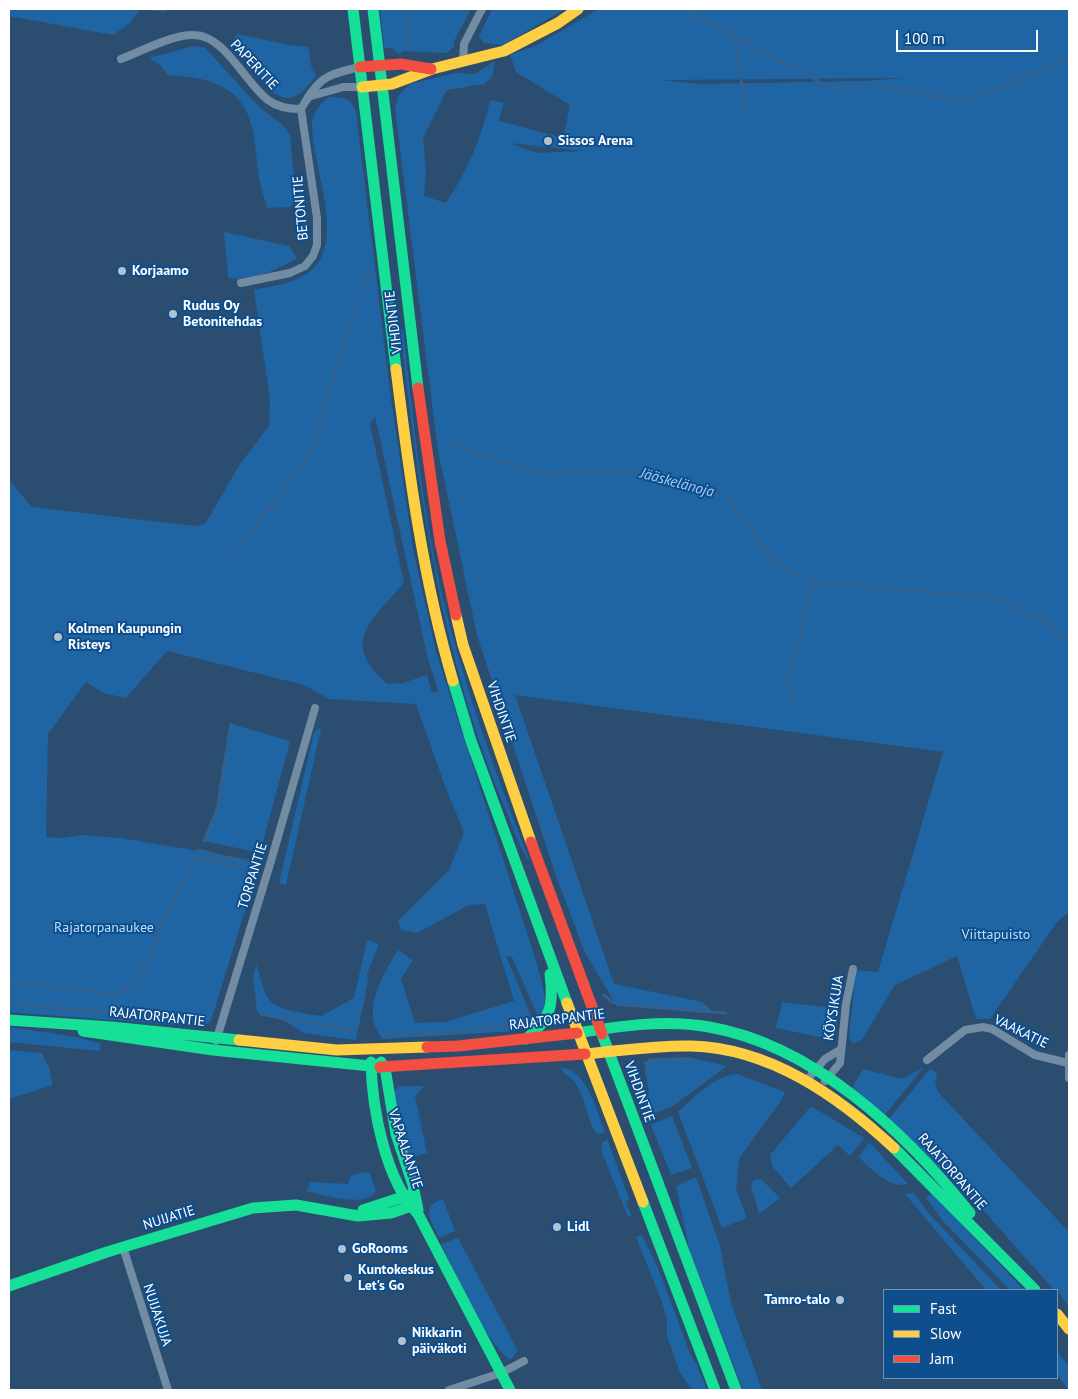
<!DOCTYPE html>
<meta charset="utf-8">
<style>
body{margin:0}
#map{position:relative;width:1078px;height:1399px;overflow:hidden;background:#2b4e70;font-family:"PT Sans",sans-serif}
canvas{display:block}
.frame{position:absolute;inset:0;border:10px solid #fff;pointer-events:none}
.legend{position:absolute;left:883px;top:1289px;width:175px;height:90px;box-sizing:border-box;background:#0e4e8d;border:1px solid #6e95bb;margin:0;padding:6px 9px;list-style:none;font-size:15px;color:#fff}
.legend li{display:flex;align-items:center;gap:10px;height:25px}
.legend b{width:25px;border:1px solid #6e95bb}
.scale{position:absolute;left:896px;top:30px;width:142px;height:22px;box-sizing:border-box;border:2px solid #fff;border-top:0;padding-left:6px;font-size:15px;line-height:18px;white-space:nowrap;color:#fff;-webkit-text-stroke:4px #0e4e8d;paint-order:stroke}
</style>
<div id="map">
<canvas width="1078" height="1399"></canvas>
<div class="frame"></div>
<ul class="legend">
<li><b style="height:6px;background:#16e098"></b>Fast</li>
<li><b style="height:6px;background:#ffcf43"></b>Slow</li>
<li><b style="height:6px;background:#f24e42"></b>Jam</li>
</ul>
<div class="scale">100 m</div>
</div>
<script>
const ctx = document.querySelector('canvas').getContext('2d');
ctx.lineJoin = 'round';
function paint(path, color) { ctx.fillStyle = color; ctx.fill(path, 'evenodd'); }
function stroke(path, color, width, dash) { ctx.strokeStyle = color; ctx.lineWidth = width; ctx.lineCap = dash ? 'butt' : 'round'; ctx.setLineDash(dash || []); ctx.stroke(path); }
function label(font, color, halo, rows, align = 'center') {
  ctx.font = font + ' "PT Sans",sans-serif'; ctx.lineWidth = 4; ctx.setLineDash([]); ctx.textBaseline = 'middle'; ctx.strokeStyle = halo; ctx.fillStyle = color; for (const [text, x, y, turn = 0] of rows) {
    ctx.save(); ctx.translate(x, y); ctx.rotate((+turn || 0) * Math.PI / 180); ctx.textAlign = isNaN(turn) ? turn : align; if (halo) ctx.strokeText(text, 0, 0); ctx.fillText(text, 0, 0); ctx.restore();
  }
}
paint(new Path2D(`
 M9 9H164L167 12 140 9 130 23 113 35 9 16Z
 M380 9H471L454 41V46L447 53 403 51 399 54 392 48H384Z
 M492 9H565L503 45 484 43 479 36Z
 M599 9H1069V912L1057 922 990 1019H976L957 956 895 985 862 1039 853 1044 849 1038 856 970 878 972 943 752 515 695 614 984 702 1002 711 1010 617 1006 585 953 555 873 477 635 438 451 395 108 398 96 410 84 455 73 475 74 495 61 492 77 484 84 447 90 423 138 426 173 424 196 446 203C468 170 481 139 490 100L504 103 498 122 500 121 563 138 570 105 516 72 510 55 537 45ZM909 78 861 81 699 84 660 80ZM509 143 583 151 537 153Z
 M237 34 289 45 308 47 312 69 316 75C304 92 293 106 272 92L233 41Z
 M193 46 205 48 210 53 259 107 282 124 290 135 295 190V202L290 207 267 208C266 200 262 193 261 186 252 146 261 101 214 83 199 77 183 77 168 75L160 65 149 58Z
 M328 97C342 97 351 97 356 112L391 399 413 549 436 652 537 964C541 981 549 999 542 1016L537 1014 512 957 506 956 534 1023 517 1031 383 1039C359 1013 383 975 398 950L413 960 401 979 415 1023 445 1022 514 1001 485 904 469 905 417 933 401 930 398 921 449 870 464 832 445 786 416 704 329 699 304 685 167 651 126 698 103 693 86 682 48 734 46 837 62 838 80 835 120 838 258 861 246 907 211 1021 202 1027 9 1012V480L32 507 195 526 205 524 240 464 269 426 270 399 254 290C272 286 292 284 308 273 348 246 312 165 312 126 312 114 319 105 328 97ZM375 417 427 655 438 691 432 693 427 675 403 683 387 684C339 642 372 620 404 583L370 424Z
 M224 232 289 246 297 258C281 267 246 286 228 277Z
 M400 329H403C413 418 422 508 442 595 464 686 496 775 530 862 523 856 512 826 508 815 441 662 419 494 400 329Z
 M231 724 290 741 260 853 204 841 217 810Z
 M319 728 321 729 286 885 279 883 313 737 315 731Z
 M367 940 379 944 367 974 368 981 356 1040 304 1033 283 1020 260 1015 257 1011 253 976 256 964C259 974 262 985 266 995 275 1012 305 1013 321 1016L354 998Z
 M782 1002 832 1008C840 1020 837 1027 833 1040L776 1028Z
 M9 1027 77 1037 101 1044 99 1051 9 1042Z
 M9 1050 42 1053 49 1067 53 1085 9 1099Z
 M687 1057 727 1066 673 1106 648 1116 641 1099 649 1093 644 1062 659 1058Z
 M561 1067C589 1072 596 1110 605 1133L598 1134 593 1129C587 1114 584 1094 574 1081 569 1075 563 1075 561 1067Z
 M924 1067 884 1116 851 1089 863 1069 902 1079Z
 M930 1069 937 1073 935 1082 938 1092 1069 1232V1307L1057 1290H1054L977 1203 888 1120Z
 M737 1074 785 1092 781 1101 740 1157 736 1189 747 1218 722 1228 678 1112C694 1097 714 1076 737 1074Z
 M399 1086H424L415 1096 427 1153 408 1159 394 1092Z
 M811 1106 864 1138 850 1156 838 1145 791 1188 772 1166 770 1155Z
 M672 1116 692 1168 671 1175 651 1125Z
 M607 1139 629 1199 626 1202 631 1215 628 1217 601 1150 602 1143Z
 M869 1142 908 1184C892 1190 869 1168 859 1157Z
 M362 1172 370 1173 376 1192C362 1208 325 1195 306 1191L310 1182 348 1184 351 1176Z
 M696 1177 720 1246 731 1303 762 1390H743L690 1253 676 1186Z
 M761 1179 780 1198 759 1214 751 1185 754 1180Z
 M914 1193 930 1215 1001 1290H986L905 1194Z
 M932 1193 1024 1290H1010L943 1221 926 1198Z
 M443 1199 455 1231 439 1238C432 1222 419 1206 443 1199Z
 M642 1235 658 1268 691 1356 697 1365 707 1390H692L680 1373 667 1336V1319L662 1302 636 1237Z
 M458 1238 518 1351 510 1360C485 1341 456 1275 441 1244Z
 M1057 1352 1069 1366V1390L1057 1375Z`), '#1f64a3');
stroke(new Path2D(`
 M405 9 411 50
 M685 9 829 87 874 85 967 102 1069 58
 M735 36 745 105
 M361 296 370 272
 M449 443 492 459 545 475 591 471 643 472 727 497 774 561 814 582 989 597 1042 619 1069 640
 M236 548 276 502 311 452 354 314
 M796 705 788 681 814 582
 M204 841 217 810 231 724
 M198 850 244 862
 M195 858 243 868
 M188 872 198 850
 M9 982 88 990 118 996 138 979 183 881
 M604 995 612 1002 624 1005 726 1013
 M9 1004 198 1020
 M261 1014 355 1031
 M382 1034 444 1033 512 1025 522 1019 523 1009
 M647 1073V1064L650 1060 693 1059`), '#32618e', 3);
stroke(new Path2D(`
 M121 59C140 52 173 34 194 35 225 35 245 83 268 100 277 107 289 109 301 109 319 78 324 75 360 67
 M463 62 464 44 482 9
 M308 97 343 87H362
 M241 283 290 273 305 266 313 256 317 245V218L301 109
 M216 1041 271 861 315 708
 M1069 1055V1078
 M927 1060 965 1030 983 1027 992 1029 1035 1055 1068 1063
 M807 1080 825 1059 840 1050
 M825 1081 840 1063 846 1004 853 969
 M123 1247 168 1390
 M449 1390 501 1373 524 1361`), '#728ca4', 8);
stroke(new Path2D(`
 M353 9 396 369
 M373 9 418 388
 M453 681 471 741 567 1003
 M9 1020 111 1027 239 1040
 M83 1031 213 1050 380 1067
 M577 1033C620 1026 666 1019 709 1027 814 1045 906 1133 970 1213
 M602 1034 736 1390
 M526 1039C551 1019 554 1005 550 974
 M371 1062C372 1108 385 1180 418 1214L510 1390
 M381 1062 385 1068 396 1134 413 1185 418 1210
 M894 1148 1035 1290
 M643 1202 715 1390
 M363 1210 409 1195
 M9 1286 107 1252 253 1208 296 1205 358 1216 391 1213 417 1204`), '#16e098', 11);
stroke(new Path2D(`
 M362 87 392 84 432 69 504 51 558 23 578 9
 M396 369C409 473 423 580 453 681
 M456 615 463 645 531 842
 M567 1003 643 1202
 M239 1040 337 1050 427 1047
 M585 1054C620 1051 656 1045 691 1046 770 1048 838 1096 894 1148
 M1057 1314 1069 1329`), '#ffcf43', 11);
stroke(new Path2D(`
 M360 67 401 64 431 69
 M418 388 440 541 456 615
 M531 842 602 1034
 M427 1047 458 1046 577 1033
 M380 1067 585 1054`), '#f24e42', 11);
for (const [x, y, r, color] of [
 [548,141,5,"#b5c1cd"],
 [122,271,5,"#b5c1cd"],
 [173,314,5,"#b5c1cd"],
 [58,637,5,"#b5c1cd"],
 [557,1227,5,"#b5c1cd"],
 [342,1249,5,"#b5c1cd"],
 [348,1278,5,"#b5c1cd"],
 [840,1300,5,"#b5c1cd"],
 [402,1341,5,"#b5c1cd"]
]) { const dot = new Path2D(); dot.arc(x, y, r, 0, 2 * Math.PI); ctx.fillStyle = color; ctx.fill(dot); stroke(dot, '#0e4e8d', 2); }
label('14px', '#fff', '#0e4e8d', [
 ["PAPERITIE",254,65,47],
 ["BETONITIE",301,208,-95],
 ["VIHDINTIE",394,322,-97],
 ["VIHDINTIE",501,712,71],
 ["TORPANTIE",253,876,-73],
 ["KÖYSIKUJA",834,1008,-81],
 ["RAJATORPANTIE",157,1017,6],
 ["RAJATORPANTIE",557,1020,-7],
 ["VAAKATIE",1021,1032,26],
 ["VIHDINTIE",639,1092,70],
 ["VAPAALANTIE",405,1149,72],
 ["RAJATORPANTIE",952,1172,49],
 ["NUIJATIE",169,1218,-17],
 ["NUIJAKUJA",157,1315,72]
]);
label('bold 14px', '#fff', '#0e4e8d', [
 ["Sissos Arena",558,141],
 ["Korjaamo",132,271],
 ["Rudus Oy",183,306],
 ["Betonitehdas",183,322],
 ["Kolmen Kaupungin",68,629],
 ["Risteys",68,645],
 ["Lidl",567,1227],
 ["GoRooms",352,1249],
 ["Kuntokeskus",358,1270],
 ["Let's Go",358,1286],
 ["Tamro-talo",830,1300,"right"],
 ["Nikkarin",412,1333],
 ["päiväkoti",412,1349]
], 'left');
label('14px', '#bcdffe', '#0e4e8d', [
 ["Rajatorpanaukee",104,928],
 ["Viittapuisto",996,935]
]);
label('italic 15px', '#a1d0fa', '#0e4e8d', [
 ["Jääskelänoja",677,483,15]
]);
</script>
